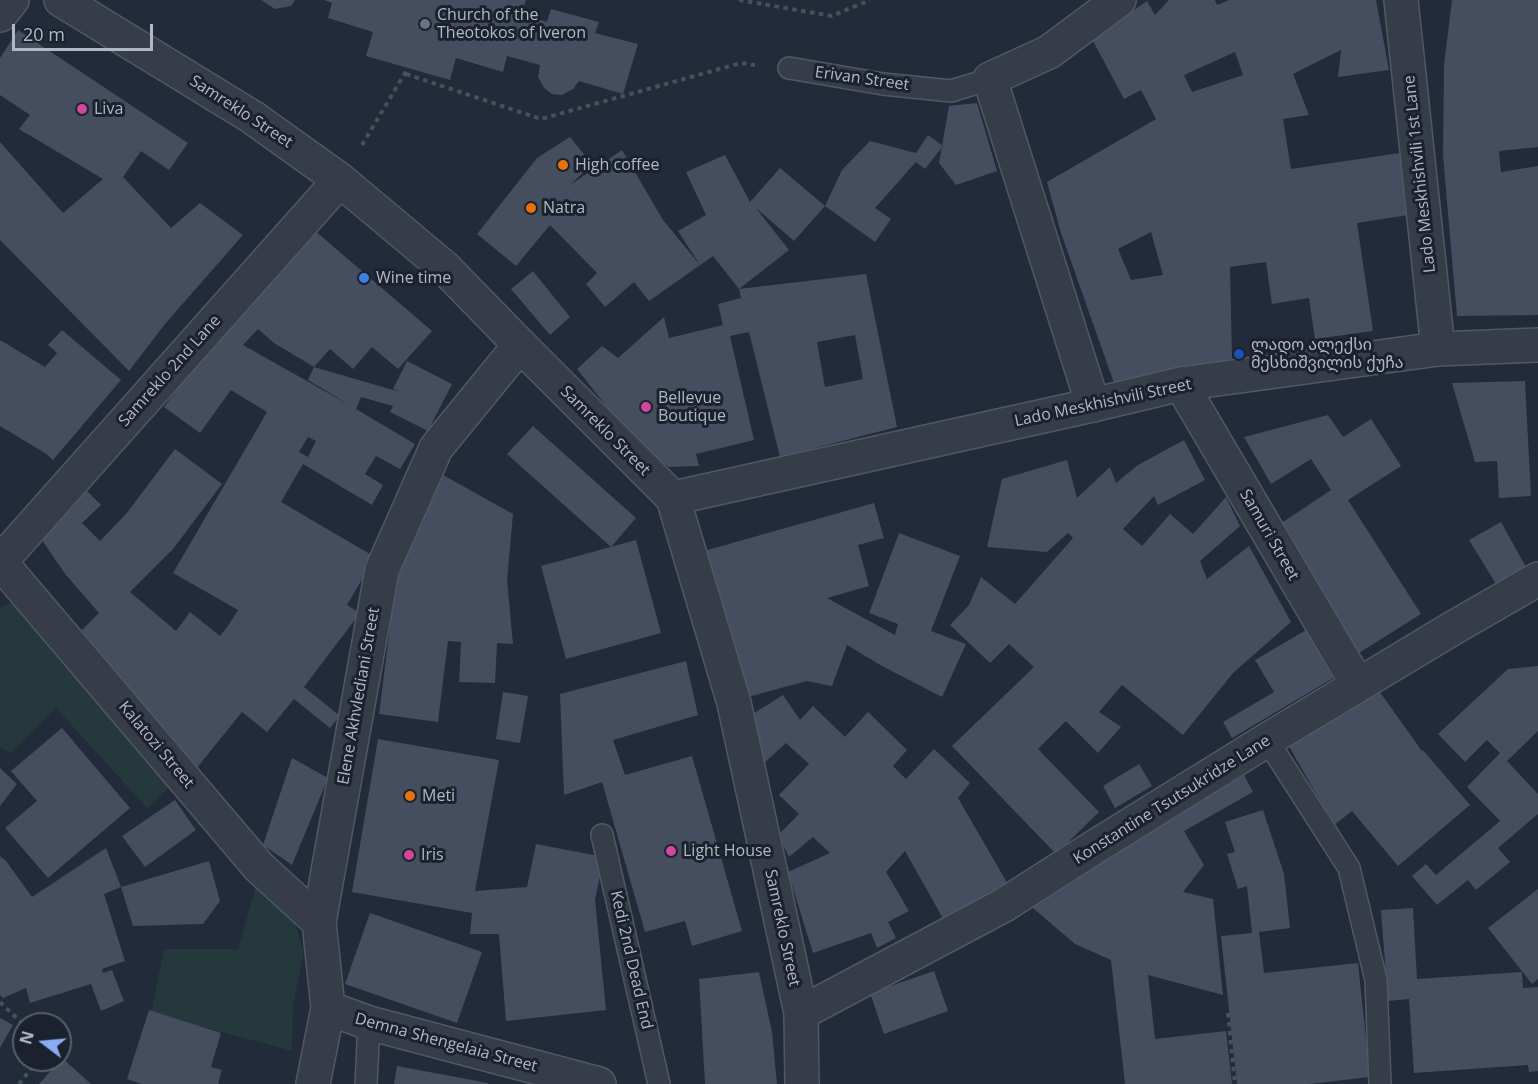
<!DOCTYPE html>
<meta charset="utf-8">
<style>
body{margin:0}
#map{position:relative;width:1538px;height:1084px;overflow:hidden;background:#222b39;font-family:"Open Sans",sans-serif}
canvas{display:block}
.north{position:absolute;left:12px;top:1012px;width:60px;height:60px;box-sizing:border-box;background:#1b222e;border:2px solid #575e6a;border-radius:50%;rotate:286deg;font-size:16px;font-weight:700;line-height:24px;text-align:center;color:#b1b8c5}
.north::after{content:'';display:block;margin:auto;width:21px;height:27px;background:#88adf3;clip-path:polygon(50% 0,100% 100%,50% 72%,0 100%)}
.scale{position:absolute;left:12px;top:24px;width:141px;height:27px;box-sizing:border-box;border:3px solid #b1b8c5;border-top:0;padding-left:8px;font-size:18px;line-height:21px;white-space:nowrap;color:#b1b8c5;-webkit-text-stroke:4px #1b222e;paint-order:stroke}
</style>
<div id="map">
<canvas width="1538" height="1084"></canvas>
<div class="north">N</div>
<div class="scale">20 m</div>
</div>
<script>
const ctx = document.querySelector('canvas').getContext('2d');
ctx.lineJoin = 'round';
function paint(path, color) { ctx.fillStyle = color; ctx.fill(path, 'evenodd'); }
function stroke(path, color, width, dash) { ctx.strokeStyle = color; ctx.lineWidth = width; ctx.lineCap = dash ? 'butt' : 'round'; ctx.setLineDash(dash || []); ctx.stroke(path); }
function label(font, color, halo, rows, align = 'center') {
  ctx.font = font + ' "Open Sans","Noto Sans Georgian",sans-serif'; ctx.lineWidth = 6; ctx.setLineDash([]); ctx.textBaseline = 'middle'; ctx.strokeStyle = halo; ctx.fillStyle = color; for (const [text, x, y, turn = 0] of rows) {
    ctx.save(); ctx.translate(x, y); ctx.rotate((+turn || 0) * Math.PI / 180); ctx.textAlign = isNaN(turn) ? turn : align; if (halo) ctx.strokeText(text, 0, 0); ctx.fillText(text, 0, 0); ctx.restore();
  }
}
paint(new Path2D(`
 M16 599 178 780 147 808 56 708 11 753 0 747V608Z
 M258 880 294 920 304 951 293 1006 292 1051 151 1013 164 949H238Z`), '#25383b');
paint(new Path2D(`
 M261 0H295L291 6 275 9Z
 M324 0H526L522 14 547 22 551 9 599 22 595 33 638 44 623 94 579 81 573 89 562 95 552 94 544 88 538 77 540 65 507 56 503 72 456 58 450 80 366 56 373 32 328 18 332 3Z
 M1169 0H1215L1217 5 1229 0H1376L1389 70 1338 77 1341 50 1293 74 1309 115 1283 119 1291 169 1400 153 1408 215 1357 223 1373 331 1315 339 1309 298 1272 304 1266 262 1230 267 1232 359 1114 383 1061 233 1047 182 1156 119 1141 90 1124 99 1092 39 1147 1 1155 15ZM1235 52 1243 75 1192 92 1184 75ZM1151 232 1163 275 1131 280 1118 249Z
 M1452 0H1538V147L1499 151 1501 172 1538 166V315L1457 316 1443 156 1444 64Z
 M18 30 188 143 169 170 141 151 123 177 171 228 200 203 243 235 165 324 129 371 0 240V142L63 213 103 179 19 129 30 115 0 95V58Z
 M977 103 997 171 956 185 939 163 949 106Z
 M928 135 943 146 925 169 916 162 875 208 891 219 875 242 825 206 842 170 870 141 916 153Z
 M570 137 592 164 570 185 622 150 663 220 700 265 678 231 706 215 686 172 725 155 750 202 780 168 825 206 794 241 756 208 789 250 739 289 713 256 649 301 634 282 605 307 586 284 597 273 550 225 516 266 477 234 537 158Z
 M314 230 432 331 398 369 372 347 353 369 330 349 314 367 274 343 258 329 243 345 353 407 308 380 314 367 400 392 393 389 407 361 452 384 428 431 390 412 393 406 361 397 356 409 415 444 400 469 376 456 365 474 383 485 372 505 303 464 281 502 375 557 347 605 360 613 304 687 340 716 330 728 294 699 267 732 242 712 196 769 78 634 99 613 66 575 37 533 82 486 101 505 82 523 100 541 126 514 175 449 222 484 173 549 130 592 176 631 190 612 220 636 228 626 238 610 173 573 267 412 231 390 200 433 164 407 195 365ZM308 437 316 441 308 457 299 452Z
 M533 271 570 317 550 335 511 289Z
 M866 274 897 427 780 457 749 332 730 336 754 440 696 454 699 466 669 467 637 445 577 369 602 346 618 358 664 317 669 338 723 325 718 304 741 298 739 289ZM855 335 863 379 825 387 817 342Z
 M62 330 121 380 53 460 45 453 0 426V340L45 367 57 353 48 345Z
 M1525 381 1531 496 1499 498 1497 461 1475 462 1452 383Z
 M1328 415 1343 437 1371 419 1401 466 1348 500 1421 614 1359 653 1277 526 1331 490 1311 459 1271 484 1244 437Z
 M533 426 636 518 611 547 507 454Z
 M1184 440 1205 480 1158 505 1154 496 1123 529 1142 546 1170 514 1193 534 1226 497 1240 526 1200 561 1207 579 1249 546 1291 622 1233 673 1183 735 1122 685 1099 712 1121 727 1098 753 1066 721 1038 749 1099 812 1056 854 952 746 1034 667 1009 644 990 663 950 625 969 605 981 577 1015 604 1073 538 1068 533 1047 552 987 547 1002 479 1067 460 1077 498 1110 467 1116 483 1138 465Z
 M443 475 513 514 507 580 513 644 497 643 495 683 459 682 461 642 448 641 438 722 379 714 397 572 411 526Z
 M874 503 884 538 858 545 869 586 827 598 895 635 898 624 869 613 899 533 960 556 931 631 966 644 942 697 882 666 847 645 832 686 807 681 744 698 704 551Z
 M1501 522 1526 567 1496 584 1469 540Z
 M636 540 661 633 566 659 541 566Z
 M1306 630 1335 677 1232 738 1223 722 1274 692 1255 660Z
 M686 661 698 715 613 740 625 775 692 756 742 931 692 946 685 921 645 932 602 782 564 795 560 694Z
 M1538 666V731L1507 761 1538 794V814L1498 848 1510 862 1476 890 1468 880 1437 905 1412 876 1426 864 1436 875 1500 821 1467 787 1500 753 1487 740 1465 762 1438 734 1508 669Z
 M1377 688 1422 751 1423 750 1470 805 1398 866 1352 811 1334 825 1287 743Z
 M503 692 528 696 520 743 496 739Z
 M783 695 800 720 813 706 845 737 868 712 907 750 893 766 906 779 934 749 970 783 958 798 1009 886 945 922 905 851 886 872 909 911 888 922 896 938 877 948 871 933 813 953 788 872 830 853 813 837 789 857 778 835 799 814 779 795 809 764 786 743 762 765 751 715Z
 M62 728 130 808 48 878 5 828 37 801 11 771Z
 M378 739 499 760 475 891 527 887 536 844 604 857 595 900 606 1010 506 1021 499 934H470L472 913 352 892Z
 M292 758 328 778 292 865 263 845Z
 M1139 764 1152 786 1115 808 1103 786Z
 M0 768 17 784 0 806Z
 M1244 775 1253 792 1184 831 1204 865 1183 892 1213 899 1223 995 1148 975 1155 1039 1226 1031 1232 1084H1125L1111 960 1075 944 1027 903Z
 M175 800 196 830 145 867 122 836Z
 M1263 810 1284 874 1290 928 1259 932 1264 973 1358 963 1370 1077 1309 1084H1237L1221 936 1252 933 1247 886 1238 889 1227 854 1235 852 1225 822Z
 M106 848 121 887 104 894 125 961 102 969 103 973 112 970 124 1001 101 1011 91 984 30 1003 26 988 3 998 0 995V856L6 861 32 897Z
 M209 861 220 901 203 924 133 926 121 887Z
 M1538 889V979L1532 984 1488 928Z
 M1413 908 1417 979 1522 972 1523 988 1538 987V1071L1529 1072 1528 1065 1414 1073 1409 999 1388 1001 1381 910Z
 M370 913 482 952 457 1023 345 984Z
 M934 971 948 1011 884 1034 870 993Z
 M759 972 772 1032 777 1084H705L699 979Z
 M149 1010 221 1033 211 1067 222 1070 218 1084H141L127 1079Z
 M0 1018 13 1025 0 1048Z
 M62 1058 91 1084H39Z
 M397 1066 488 1083V1084H394Z`), '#444e5e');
const service = new Path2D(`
 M789 68 883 84 951 91 990 79
 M1267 740 1349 868 1376 980 1380 1084
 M602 835 659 1084
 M366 1084 369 1023`);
const minor = new Path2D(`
 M1401 0 1438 349
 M0 15 12 0
 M1181 384 1358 685
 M1093 405 990 79 1049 52 1119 0
 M673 498 734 703 801 1013 802 1084
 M319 922 259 867 0 562 340 180
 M328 1008 369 1023 599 1084
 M801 1013 1004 905 1093 848 1267 740 1453 628 1538 579
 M313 1084 328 1008 319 922 382 570 436 448 520 345`);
const tertiary = new Path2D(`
 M61 0 252 117 340 180 445 268 520 345 673 498 1093 405 1181 384 1438 349 1538 345`);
stroke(service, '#515864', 24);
stroke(minor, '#515864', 36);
stroke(tertiary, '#515864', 36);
stroke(new Path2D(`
 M739 0 832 16 870 0
 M406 74 541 119 741 63 755 65
 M362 145 408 68
 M0 1002 24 1025
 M1228 1013 1235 1084
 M19 1084 38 1060`), '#425457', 4, [4.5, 4.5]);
stroke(service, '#363d49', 21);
stroke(minor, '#363d49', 33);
stroke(tertiary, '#363d49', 33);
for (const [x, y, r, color] of [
 [425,24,6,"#6b7280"],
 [82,109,6,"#d1479c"],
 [563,165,6,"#e8710a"],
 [531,208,6,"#e8710a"],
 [364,278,6,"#3f7fe0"],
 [1239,354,6,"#1a4fb4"],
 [646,407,6,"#d1479c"],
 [410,796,6,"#e8710a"],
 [671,851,6,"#d1479c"],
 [409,855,6,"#d1479c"]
]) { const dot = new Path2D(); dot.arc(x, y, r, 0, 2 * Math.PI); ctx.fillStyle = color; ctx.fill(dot); stroke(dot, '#1b222e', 2); }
label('16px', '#b1b8c5', '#1b222e', [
 ["Church of the",437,15],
 ["Theotokos of Iveron",437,33],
 ["Liva",94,109],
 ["High coffee",575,165],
 ["Natra",543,208],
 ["Wine time",376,278],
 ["ლადო ალექსი",1251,345],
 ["მესხიშვილის ქუჩა",1251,363],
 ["Bellevue",658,398],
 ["Boutique",658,416],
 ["Meti",422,796],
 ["Light House",683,851],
 ["Iris",421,855]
], 'left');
label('16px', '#b1b8c5', '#1b222e', [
 ["Erivan Street",862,79,8],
 ["Samreklo Street",241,112,33],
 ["Lado Meskhishvili 1st Lane",1420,174,-96],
 ["Samreklo 2nd Lane",170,371,-48],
 ["Lado Meskhishvili Street",1103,403,-12],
 ["Samreklo Street",605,431,45],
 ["Samuri Street",1269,535,60],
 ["Elene Akhvlediani Street",359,696,-80],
 ["Kalatozi Street",156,745,50],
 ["Konstantine Tsutsukridze Lane",1172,800,-32],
 ["Samreklo Street",782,928,78],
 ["Kedi 2nd Dead End",631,960,77],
 ["Demna Shengelaia Street",446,1043,15]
]);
</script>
